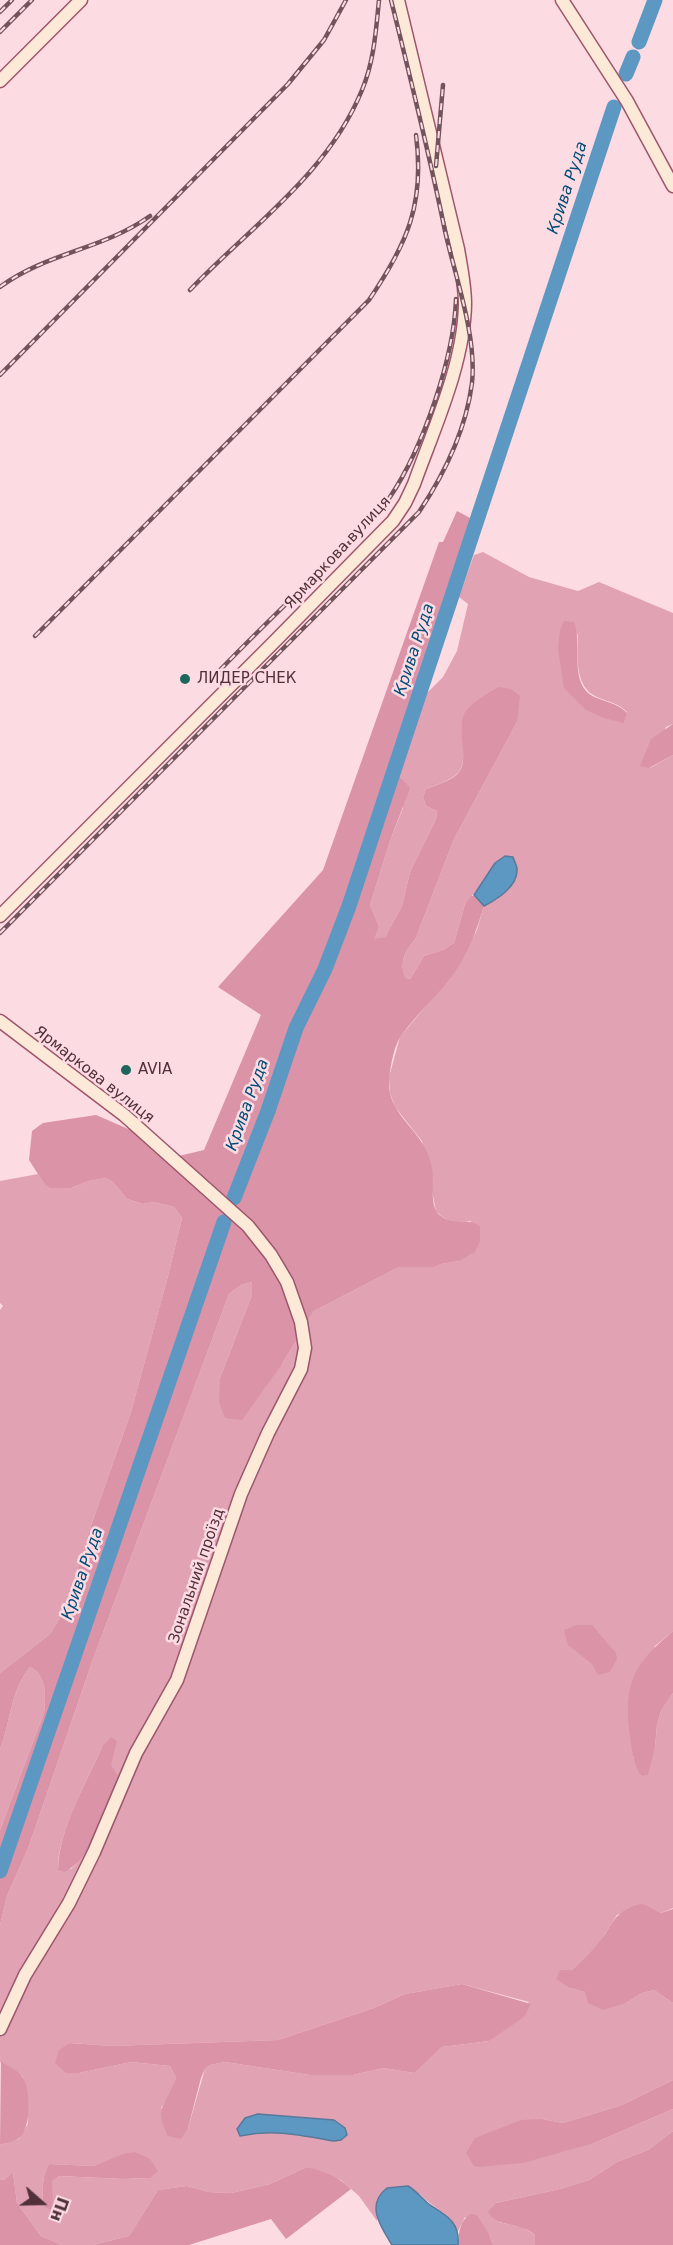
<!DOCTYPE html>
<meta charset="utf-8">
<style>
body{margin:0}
#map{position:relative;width:673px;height:2245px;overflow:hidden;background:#fddbe3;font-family:"DejaVu Sans",sans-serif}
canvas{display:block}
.north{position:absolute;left:12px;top:2173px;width:60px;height:60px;-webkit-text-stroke:4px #fddbe3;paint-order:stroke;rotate:110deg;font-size:16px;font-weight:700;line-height:24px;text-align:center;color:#503039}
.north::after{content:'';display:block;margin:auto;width:21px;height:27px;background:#503039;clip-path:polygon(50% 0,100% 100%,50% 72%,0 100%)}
</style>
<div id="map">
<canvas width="673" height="2245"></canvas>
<div class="north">Пн</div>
</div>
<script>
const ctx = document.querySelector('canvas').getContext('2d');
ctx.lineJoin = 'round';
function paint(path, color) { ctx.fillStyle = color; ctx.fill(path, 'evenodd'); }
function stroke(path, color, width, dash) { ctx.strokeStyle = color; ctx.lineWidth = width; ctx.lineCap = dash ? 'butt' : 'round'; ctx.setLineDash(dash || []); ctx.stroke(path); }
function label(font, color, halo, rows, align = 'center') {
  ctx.font = font + ' "DejaVu Sans",sans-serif'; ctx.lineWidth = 5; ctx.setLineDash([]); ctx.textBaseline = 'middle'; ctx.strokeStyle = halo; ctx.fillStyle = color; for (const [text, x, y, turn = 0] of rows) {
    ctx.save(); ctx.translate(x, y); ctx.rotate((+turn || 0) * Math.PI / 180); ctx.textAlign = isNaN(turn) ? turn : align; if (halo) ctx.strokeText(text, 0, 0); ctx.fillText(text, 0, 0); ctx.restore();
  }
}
paint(new Path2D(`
 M483 552 529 577 578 591 599 582 673 613V724L666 727 650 768 673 755V1631L655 1646 633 1757 641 1776 655 1747 657 1725 661 1711 673 1693V1908L661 1913 647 1905 617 1915 598 1945 572 1970 570 1988 626 2003 642 1993 654 1990 673 2003V2080L622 2105 563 2123 542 2119 594 2143 673 2109V2131L648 2150 617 2162 589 2180 560 2189 496 2203 499 2222 524 2228 535 2235V2245H493L489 2234 465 2217 457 2233C452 2213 432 2208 420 2194L377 2204V2221L359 2196 341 2180 307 2167 270 2184 231 2193 209 2192 187 2186 158 2190 129 2236 93 2245H62L41 2236 17 2203 13 2172 4 2180 0 2179V2145L19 2139 28 2124 23 2077 0 2062V1925L7 1896 29 1846 92 1662 229 1294 241 1285 252 1282V1295L220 1378 282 1364 314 1311 399 1267H433L441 1264 459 1261 471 1221C457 1223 446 1222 436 1211L422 1141 395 1107 390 1093 389 1077 400 1037 456 970 477 930 484 906 498 899 482 884 465 904 454 943 443 950 424 956 410 979 406 978C399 964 404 951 415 940L454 839 517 722 462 733C466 774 463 775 426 789L423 797 426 806 437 811 436 819 410 872 402 906 385 937 374 940 373 937 379 926 370 905 390 841 403 808 402 779 398 776 427 693 443 677 457 651 468 604 459 597 474 555ZM578 632C578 653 573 687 597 697 608 702 618 703 627 712L624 722 565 688ZM102 1747 111 1765 108 1815 86 1853 71 1869 58 1870C57 1834 87 1781 102 1747ZM462 1984 529 2002 489 2041 442 2047 415 2073 383 2068 353 2075H310L225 2062 210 2065 205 2069 188 2128 161 2108 172 2090 176 2078 170 2066 131 2062 79 2073H66L70 2043 112 2046 278 2040 374 2008 405 1994ZM108 2161 150 2178 123 2179 59 2176 52 2182 43 2206C43 2191 41 2177 49 2164L94 2166Z
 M38 1174 43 1182 71 1188 89 1181 105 1178 113 1182 127 1199 143 1204 153 1202 174 1207 182 1218 168 1276 131 1412 88 1534 66 1608 50 1634 0 1673V1310L3 1306 0 1303V1181Z
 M30 1667C47 1675 46 1696 44 1713L0 1830V1749C11 1722 10 1691 30 1667Z`), '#e1a3b3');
paint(new Path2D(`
 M457 511 472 519V522L447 597 432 648 389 770 402 779 410 788 390 841 370 905 379 926 374 939 385 937 402 906 410 872 436 819 437 811 426 806 423 797 426 789C457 777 467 777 462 741 462 734 461 724 463 717 467 704 488 694 498 687L511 689 520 696 517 722 454 839 415 940C404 951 399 964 406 978L410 979 424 956 443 950 454 943 465 904 471 896H474L484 906C477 929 470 949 457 969 441 993 418 1012 401 1036 393 1047 387 1079 390 1093 394 1113 412 1126 422 1143 427 1150 430 1159 432 1168 435 1182 428 1207 441 1216 455 1226 466 1217 480 1226V1241L475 1252 459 1261 441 1264 434 1267H399L314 1311 282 1364 242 1420 225 1418 219 1402 220 1378 252 1295V1282L241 1285 229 1294 92 1662 29 1846 7 1896 0 1925V1830L44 1713C46 1697 47 1675 30 1667 10 1691 11 1722 0 1749V1673L50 1634 66 1608 88 1534 131 1412 168 1276 182 1218 174 1207 153 1202 143 1204 127 1199 113 1182 105 1178 89 1181 71 1188H50L43 1182 29 1160 32 1131 43 1123 96 1115 133 1131 166 1159 204 1150 261 1015 218 987 323 870 439 542H443Z
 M564 621 574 622C582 642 571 673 586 691 596 702 615 700 627 713L624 723 604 718 586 710 564 688 558 649 560 630Z
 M673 724V755L649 768 640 766 651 739Z
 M577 1625H592L616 1653 617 1659 610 1672 598 1675 592 1664 568 1645 564 1630Z
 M673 1631V1693L661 1711 657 1725 655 1747 648 1775 641 1776C633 1764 632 1750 630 1736 623 1683 633 1665 673 1631Z
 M111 1737 117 1741 111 1765 119 1778C109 1809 95 1855 65 1872L58 1870C59 1828 85 1786 102 1747Z
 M640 1904 647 1905 661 1913 673 1909V2003L654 1990 642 1993 626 2003 603 2010 588 2003 585 1992 570 1988 556 1979 560 1970H572C580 1962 589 1954 596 1946 614 1926 610 1913 640 1904Z
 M462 1984 531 2004 524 2017 489 2041 442 2047 415 2073 383 2068 353 2075H310L225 2062 210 2065 205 2069 201 2078 188 2128 181 2139 168 2136C153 2106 166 2106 176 2078L170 2066 131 2062 79 2073H66L55 2063 59 2050 70 2043 112 2046 278 2040 374 2008 405 1994Z
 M1 2061C8 2066 19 2071 23 2078 31 2090 31 2132 18 2139 13 2142 5 2143 0 2145Z
 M673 2080V2109L594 2143 523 2163 478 2167 474 2166 466 2153 475 2138 521 2120 542 2119 563 2123 622 2105Z
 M673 2131V2245H535V2235C531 2232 527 2229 522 2228 510 2223 496 2225 488 2212L496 2203 560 2189 589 2180 617 2162 648 2150Z
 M135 2152 150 2159 158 2171 150 2178 123 2179 59 2176 52 2182 53 2204 50 2210 43 2206C43 2191 41 2177 49 2164L94 2166 123 2154Z
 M307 2167C325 2172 338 2176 351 2189L286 2239 271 2219 189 2245H93L129 2236 158 2190 187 2186 209 2192 231 2193 270 2184Z
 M13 2172 17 2203 41 2236 62 2245H0V2179L4 2180Z
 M471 2214 477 2215 489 2234 493 2245H458C459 2233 459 2221 471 2214Z`), '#db93a7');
const water = new Path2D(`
 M505 856 513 857C514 861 518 867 517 871 517 887 496 900 484 906L474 895 495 863Z
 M258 2114 334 2120 345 2128 347 2135 341 2140 334 2141C299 2135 275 2129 240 2136L237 2129 245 2118Z
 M408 2186C417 2191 422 2199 430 2205 447 2216 460 2222 458 2245H392C381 2227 365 2205 387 2188Z`);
paint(water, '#5d98c3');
stroke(water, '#59799a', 1.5);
stroke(new Path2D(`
 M639 42 655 0
 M626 74 633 57
 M234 1198 268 1111 296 1028 325 969 349 906 614 107
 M0 1871 224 1222`), '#5d98c3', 15);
const secondary = new Path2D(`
 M562 0 627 101 673 186
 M0 81 81 0
 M0 916 274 642 393 521 405 503 414 484C434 428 464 364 465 304 465 285 461 267 458 249L398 0
 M0 1021 124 1115 248 1226 271 1255 287 1282 301 1322 305 1348 301 1369 268 1433 241 1494 177 1680 136 1753 94 1852 69 1903 25 1975 0 2029`);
stroke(secondary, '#9d566b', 15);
stroke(secondary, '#fce9d8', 12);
const rail = new Path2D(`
 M0 12 12 0
 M0 32 32 0
 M436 166 443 85
 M0 287C48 252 102 250 150 216
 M190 290C250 227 328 174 362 90 374 62 376 30 379 0
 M0 375 288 84 324 40 346 0
 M35 636 369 300C407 244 425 204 416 135
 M220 670C254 635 289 601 324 567 347 545 372 523 390 497 423 448 454 358 456 299
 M0 933 419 512C445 473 466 430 472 383 477 336 455 276 445 231 429 153 410 76 391 0`);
stroke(rail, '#73535c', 4.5);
stroke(rail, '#fddbe3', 2, [7]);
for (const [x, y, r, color] of [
 [185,679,6,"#1e665c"],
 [126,1070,6,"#1e665c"]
]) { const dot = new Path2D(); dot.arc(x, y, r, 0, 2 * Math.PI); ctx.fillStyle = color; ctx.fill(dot); stroke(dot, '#fddbe3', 2); }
label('15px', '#503039', '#fddbe3', [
 ["Ярмаркова вулиця",338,553,-47],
 ["Ярмаркова вулиця",94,1075,38],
 ["Зональний проїзд",197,1576,-71]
]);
label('15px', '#503039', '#fddbe3', [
 ["ЛИДЕР СНЕК",197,679],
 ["AVIA",138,1070]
], 'left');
label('italic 16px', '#004c76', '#fddbe3', [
 ["Крива Руда",568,188,-72],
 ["Крива Руда",415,650,-72],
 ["Крива Руда",248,1105,-70],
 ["Крива Руда",83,1574,-71]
]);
</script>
